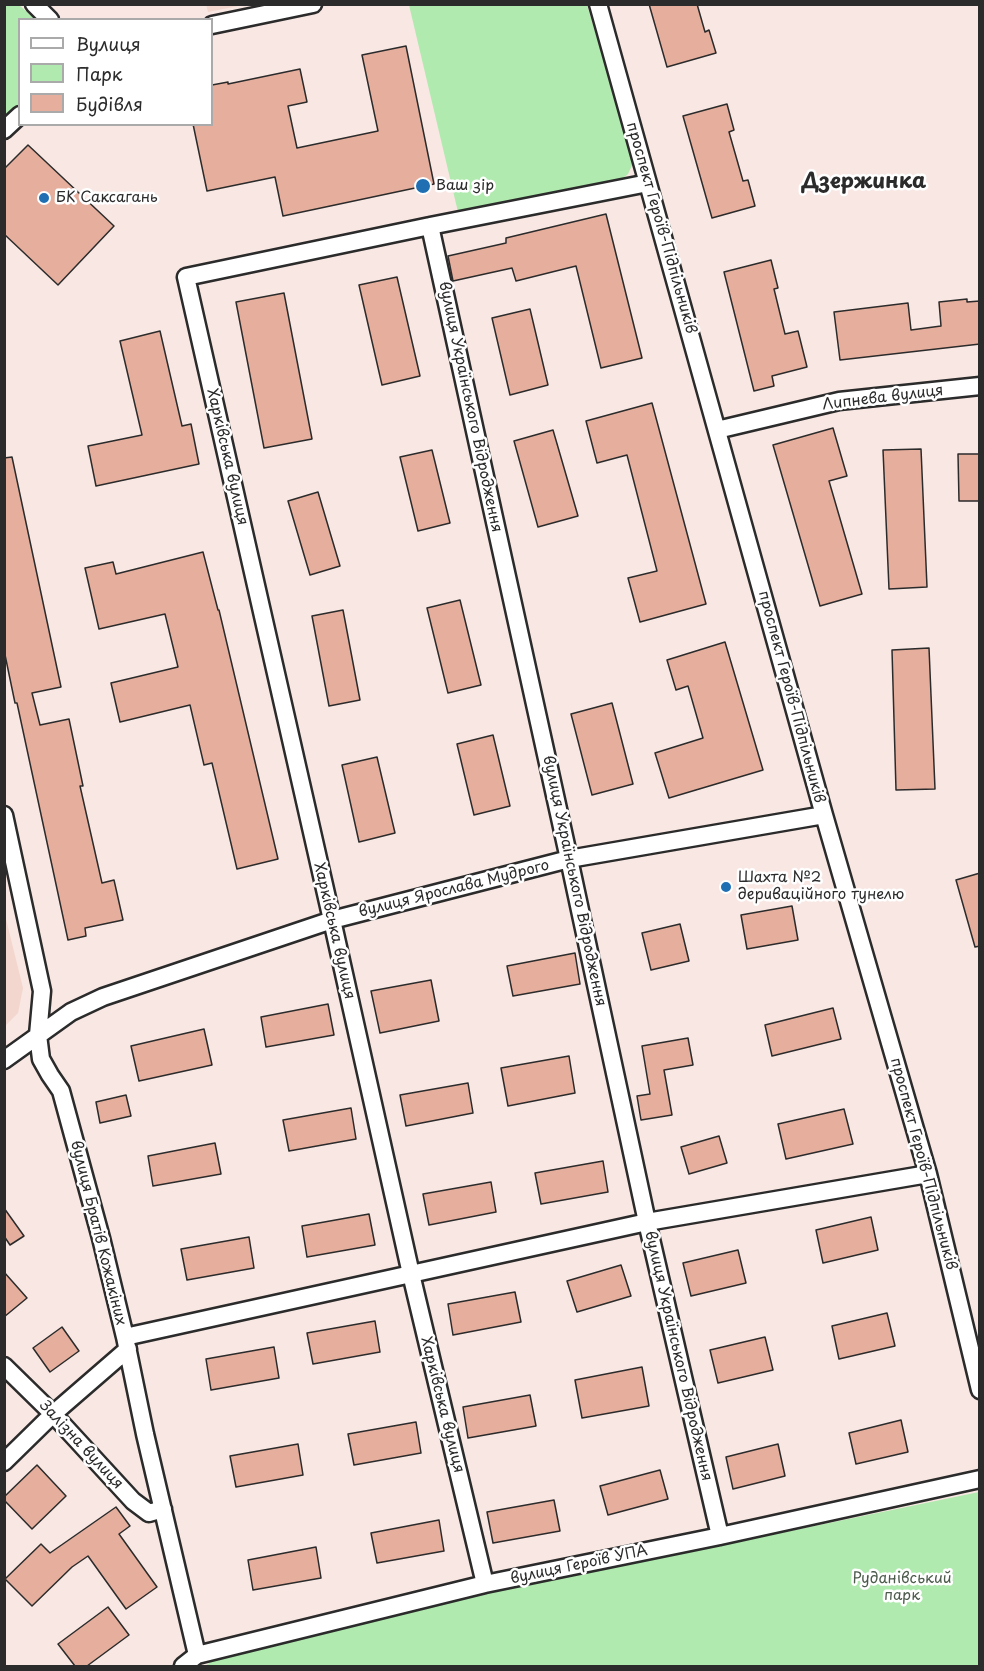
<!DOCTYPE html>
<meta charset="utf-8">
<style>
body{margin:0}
#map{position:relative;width:984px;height:1671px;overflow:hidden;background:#f8e7e2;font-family:"Playpen Sans",sans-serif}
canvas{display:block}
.frame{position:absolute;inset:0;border:6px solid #2b2b2b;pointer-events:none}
.legend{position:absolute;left:18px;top:18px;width:195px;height:108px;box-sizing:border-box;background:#fff;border:2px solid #aaa;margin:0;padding:8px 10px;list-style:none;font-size:18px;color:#2b2b2b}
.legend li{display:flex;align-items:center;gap:12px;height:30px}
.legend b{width:30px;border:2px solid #aaa}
</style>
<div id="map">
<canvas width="984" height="1671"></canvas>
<div class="frame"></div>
<ul class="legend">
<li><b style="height:8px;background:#fff"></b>Вулиця</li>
<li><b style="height:16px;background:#b0eaaf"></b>Парк</li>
<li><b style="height:16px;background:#e6ae9d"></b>Будівля</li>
</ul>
</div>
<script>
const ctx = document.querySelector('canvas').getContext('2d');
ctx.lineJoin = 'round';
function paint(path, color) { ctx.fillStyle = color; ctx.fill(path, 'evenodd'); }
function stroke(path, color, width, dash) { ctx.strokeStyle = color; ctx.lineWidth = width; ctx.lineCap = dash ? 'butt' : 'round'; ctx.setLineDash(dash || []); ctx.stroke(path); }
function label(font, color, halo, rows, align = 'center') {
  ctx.font = font + ' "Playpen Sans",sans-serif'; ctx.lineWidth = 5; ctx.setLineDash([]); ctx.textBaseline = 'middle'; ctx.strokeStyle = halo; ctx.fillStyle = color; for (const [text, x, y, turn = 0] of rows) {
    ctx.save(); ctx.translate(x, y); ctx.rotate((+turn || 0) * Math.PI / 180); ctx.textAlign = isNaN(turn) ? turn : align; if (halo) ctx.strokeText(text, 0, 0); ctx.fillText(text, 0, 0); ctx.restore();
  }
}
paint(new Path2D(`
 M206 4H243V5L208 12Z
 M5 919H6L23 988 18 1013 5 1026Z`), '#f3d6cd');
paint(new Path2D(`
 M5 5H19L35 19 20 20 19 105 5 121Z
 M409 5H587L634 161 628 174 618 182 458 212Z
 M979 1492V1666H205L233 1646Z`), '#b0eaaf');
const building = new Path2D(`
 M649 4H697L705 32 709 30 716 53 667 67Z
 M406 46 434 184 283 216 275 177 207 191 193 124H212V85L228 82V84L300 69 307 102 288 106 297 148 378 131 362 55Z
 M727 104 734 130 729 132 743 181 748 180 755 206 712 218 683 116Z
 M28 145 114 226 58 285 4 234V169Z
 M606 214 642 358 601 368 576 266 516 281 512 268 453 281 448 256 506 243V238Z
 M771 260 778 288 774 289 785 334 798 331 807 367 772 376 774 386 754 391 724 272Z
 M397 277 420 376 382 385 359 285Z
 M284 293 312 439 264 448 236 302Z
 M967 299V302L980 301V344L840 360 834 312 908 303 911 330 941 326 939 302Z
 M530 309 548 385 510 395 492 318Z
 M160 331 182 426 191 424 199 464 96 486 88 446 142 435 120 341Z
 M652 403 706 604 640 622 628 578 657 571 627 455 597 463 586 421Z
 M833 428 847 476 829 481 862 594 820 606 773 445Z
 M553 430 578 516 538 527 514 441Z
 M921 449 927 587 889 589 883 450Z
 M432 450 450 523 418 531 400 457Z
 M958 454H980V501H959Z
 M12 457 61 687 32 693 40 725 69 719 83 786H80L102 883 114 880 123 920 85 928 86 936 68 940 17 703H15L4 650V458Z
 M318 492 340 566 310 575 288 501Z
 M203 552 218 610H219L278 859 237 869 212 763 204 765 190 705 120 722 111 683 178 667 165 614 99 629 85 568 113 562 116 574Z
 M460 600 481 685 448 693 427 608Z
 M343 610 360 700 329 706 312 616Z
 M725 642 763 770 669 798 655 753 703 738 688 686 676 690 667 660Z
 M929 648 935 789 896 790 892 650Z
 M612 703 633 784 592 795 571 714Z
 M493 735 510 806 474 815 457 744Z
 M377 757 395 833 359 842 342 765Z
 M980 873V946L975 947 956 880Z
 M792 906 798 940 747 949 741 915Z
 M680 924 689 961 651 970 642 933Z
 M575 953 580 984 513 996 507 966Z
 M431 980 439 1021 380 1033 371 991Z
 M328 1004 334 1035 266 1047 261 1017Z
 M833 1008 841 1039 772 1056 765 1025Z
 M204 1029 212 1065 139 1081 131 1046Z
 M688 1038 693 1065 664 1070 672 1115 641 1120 637 1096 650 1094 642 1046Z
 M569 1056 575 1093 508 1106 501 1068Z
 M468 1083 473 1113 406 1126 400 1095Z
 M126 1095 131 1116 100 1123 96 1102Z
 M351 1108 356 1139 289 1151 283 1120Z
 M844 1109 853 1144 786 1159 778 1124Z
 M719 1136 727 1163 689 1174 681 1147Z
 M215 1143 221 1174 153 1186 148 1156Z
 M603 1161 608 1192 541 1204 535 1173Z
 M491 1182 496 1212 429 1225 423 1194Z
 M4 1208 24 1236 10 1245 4 1236Z
 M369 1214 375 1245 307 1257 302 1226Z
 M871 1217 878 1250 823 1263 816 1230Z
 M249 1237 254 1268 187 1280 181 1249Z
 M738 1250 746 1283 691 1296 683 1263Z
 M621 1265 631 1296 577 1312 567 1281Z
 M4 1272 27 1298 4 1317Z
 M515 1292 521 1322 453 1335 448 1304Z
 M887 1313 895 1346 839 1359 832 1326Z
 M375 1321 380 1352 313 1364 307 1333Z
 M62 1327 79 1351 50 1372 33 1348Z
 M765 1337 773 1370 718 1383 710 1350Z
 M274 1347 279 1378 211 1390 206 1359Z
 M642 1367 649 1406 582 1418 575 1380Z
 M530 1395 536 1426 468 1438 463 1407Z
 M901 1420 908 1452 856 1464 849 1433Z
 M416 1422 421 1453 354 1465 348 1434Z
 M298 1444 303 1475 236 1487 230 1456Z
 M778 1444 785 1476 733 1489 726 1457Z
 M37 1465 66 1496 32 1529 4 1500V1497Z
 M660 1470 668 1499 608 1515 600 1486Z
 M554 1500 560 1531 493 1543 487 1512Z
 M116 1507 130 1526 119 1534 157 1587 126 1609 88 1556 72 1567 32 1606 5 1579 41 1544 50 1553Z
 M439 1520 444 1551 377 1563 371 1533Z
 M316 1547 321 1578 253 1590 248 1560Z
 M108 1607 129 1635 87 1666H75L58 1644Z`);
paint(building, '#e6ae9d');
stroke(building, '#2b2b2b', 1.5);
const minor = new Path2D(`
 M34 4 50 20
 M598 4 824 815 928 1174 980 1390
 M212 25 313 4
 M4 130 20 115
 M430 226 569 859 647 1222 720 1536
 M717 430 839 401 980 386
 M4 815 42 991 38 1035 41 1059 50 1075 61 1091 101 1238 125 1337 145 1434 197 1655
 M4 1060 71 1012 103 997 332 920 569 859 824 815
 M125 1337 647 1222 928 1174
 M4 1366 53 1414 133 1501 149 1513 163 1509
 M4 1462 53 1414 128 1349
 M485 1584 411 1274 332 920 186 277 430 226 648 183
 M183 1666 197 1655 485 1584 720 1536 980 1479`);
stroke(minor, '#2b2b2b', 21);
stroke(minor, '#fff', 16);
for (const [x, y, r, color] of [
 [423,186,8,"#1f6fb2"],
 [44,198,6,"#1f6fb2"],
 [726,887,6,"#1f6fb2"]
]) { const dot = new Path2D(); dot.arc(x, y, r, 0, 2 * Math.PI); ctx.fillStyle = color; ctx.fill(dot); stroke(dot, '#fff', 2); }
label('15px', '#2b2b2b', '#fff', [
 ["Ваш зір",436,186],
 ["БК Саксагань",56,198],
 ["Шахта №2",738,878],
 ["дериваційного тунелю",738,895]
], 'left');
label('15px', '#2b2b2b', '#fff', [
 ["проспект Героїв-Підпільників",661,228,74],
 ["Липнева вулиця",883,398,-7],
 ["вулиця Українського Відродження",470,407,78],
 ["Харківська вулиця",227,457,77],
 ["проспект Героїв-Підпільників",791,697,75],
 ["вулиця Українського Відродження",574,881,78],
 ["вулиця Ярослава Мудрого",454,889,-14],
 ["Харківська вулиця",334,931,77],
 ["проспект Героїв-Підпільників",923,1164,75],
 ["вулиця Братів Кожакіних",98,1233,76],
 ["вулиця Українського Відродження",678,1356,77],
 ["Харківська вулиця",442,1405,76],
 ["Залізна вулиця",81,1445,47],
 ["вулиця Героїв УПА",579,1565,-12]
]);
label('15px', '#4c5b4c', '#fff', [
 ["Руданівський",902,1579],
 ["парк",902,1596]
]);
label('bold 21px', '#2b2b2b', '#fff', [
 ["Дзержинка",864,182]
]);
</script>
